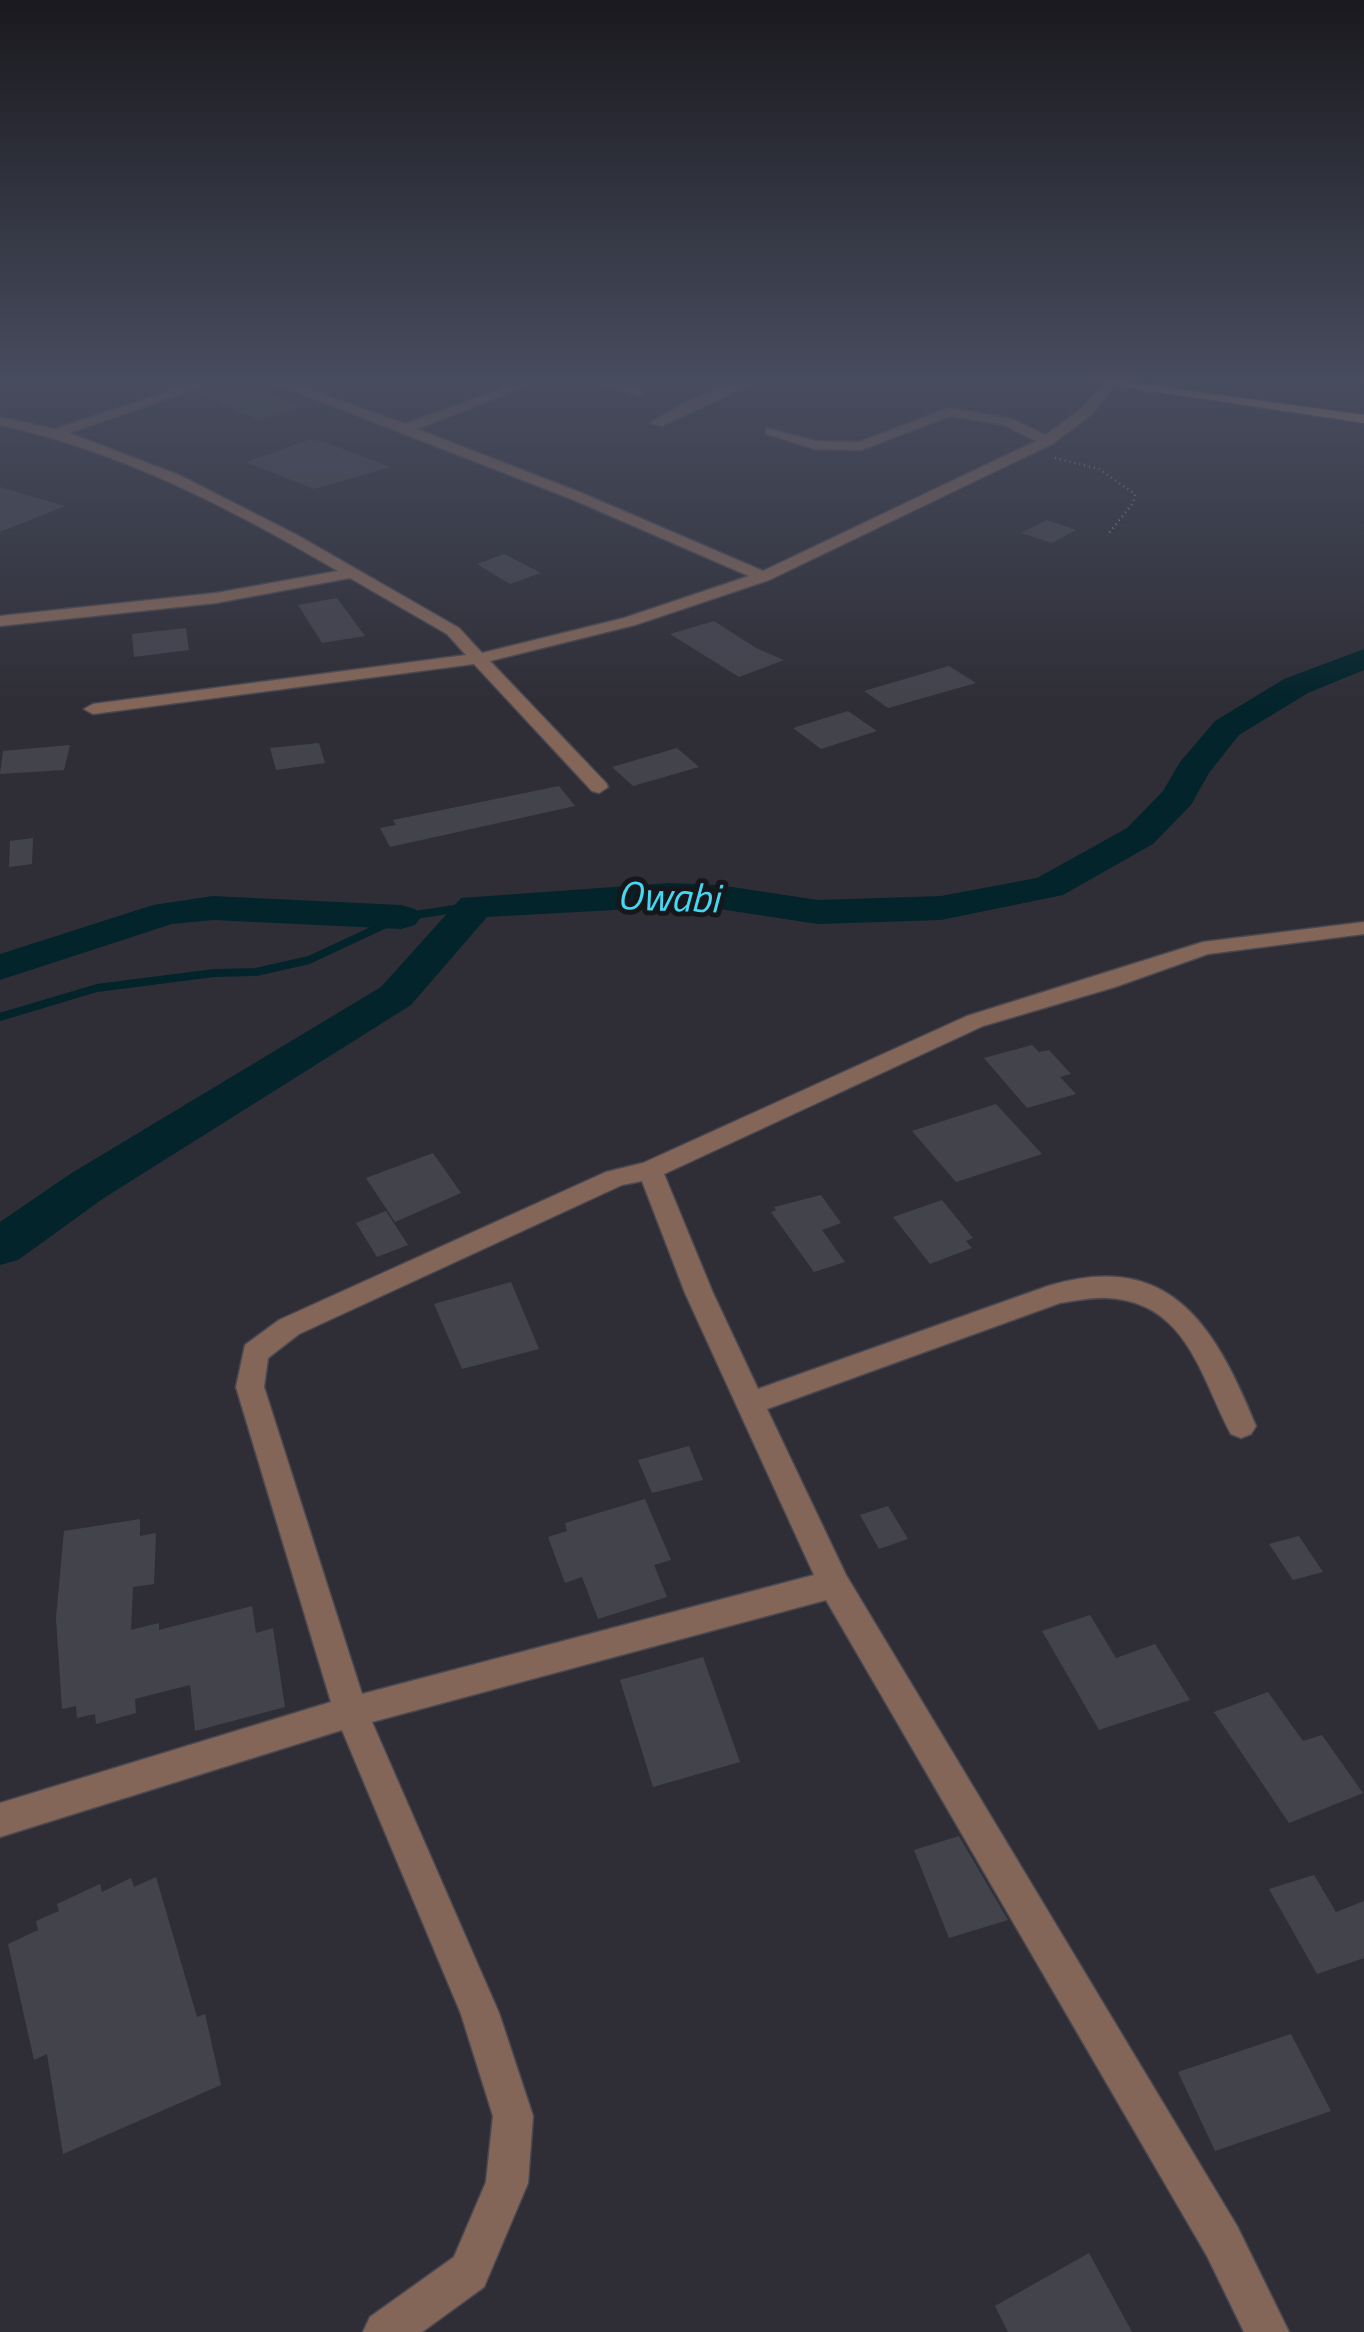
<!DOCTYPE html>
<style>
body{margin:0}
canvas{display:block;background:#2f2e37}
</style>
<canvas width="1364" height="2332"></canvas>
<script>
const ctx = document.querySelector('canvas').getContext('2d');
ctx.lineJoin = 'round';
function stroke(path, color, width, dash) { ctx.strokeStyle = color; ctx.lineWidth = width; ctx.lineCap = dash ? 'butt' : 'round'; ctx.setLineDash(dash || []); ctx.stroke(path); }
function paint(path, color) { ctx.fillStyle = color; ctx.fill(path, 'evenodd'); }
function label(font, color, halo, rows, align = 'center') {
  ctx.font = font + ' "Titillium Web",sans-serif'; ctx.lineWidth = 10; ctx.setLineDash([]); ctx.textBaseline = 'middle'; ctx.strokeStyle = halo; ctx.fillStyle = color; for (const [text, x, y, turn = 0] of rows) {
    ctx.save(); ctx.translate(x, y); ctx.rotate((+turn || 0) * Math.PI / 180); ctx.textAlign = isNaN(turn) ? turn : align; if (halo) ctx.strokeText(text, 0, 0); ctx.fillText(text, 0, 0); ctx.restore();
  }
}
stroke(new Path2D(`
 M0 1017 97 988 214 973 256 972 309 960 401 917 475 906`), '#03242a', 8);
paint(new Path2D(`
 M1364 649V670L1308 693 1239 735 1209 773 1191 805 1153 844 1063 895 941 920 818 924 719 909 669 907 487 917 411 1005 104 1198 18 1260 0 1265V1222L70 1174 381 987 461 898 669 883 719 885 818 900 941 896 1037 878 1127 828 1163 791 1180 762 1215 721 1284 679Z
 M213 896 401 905 415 909 421 917 415 925 401 929 213 920 172 924 0 980V954L153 905Z`), '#03242a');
paint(new Path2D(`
 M231 378 301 407 260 420 196 393Z
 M311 439 335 446 390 467 314 489 246 462Z
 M0 487 65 506 0 532Z
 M1047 520 1076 530 1052 543 1021 533Z
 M504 554 541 573 510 584 477 564Z
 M337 598 365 636 322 643 298 605Z
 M714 621 756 648 784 660 739 677 670 634Z
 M186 628 189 650 134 657 132 634Z
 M949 666 976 683 888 708 864 691Z
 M848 711 877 731 821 749 793 728Z
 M319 743 325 763 276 770 270 748Z
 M70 745 64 770 0 774 3 751Z
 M677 748 699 767 633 786 612 767Z
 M559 786 575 806 390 847 380 828 396 825 393 820Z
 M33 838 32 864 9 867 10 841Z
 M1032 1045 1039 1052 1049 1050 1071 1074 1060 1077 1076 1094 1027 1108 984 1058Z
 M996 1104 1042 1154 956 1182 912 1131Z
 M433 1153 461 1193 395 1222 366 1178Z
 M821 1195 841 1223 822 1230 845 1262 814 1272 771 1212 776 1210 774 1207Z
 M942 1200 973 1238 966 1241 972 1248 930 1264 893 1217Z
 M386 1211 408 1245 377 1257 356 1223Z
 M511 1282 539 1349 462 1369 434 1304Z
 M689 1446 703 1480 652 1493 638 1460Z
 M645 1499 671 1560 654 1565 667 1597 598 1619 582 1577 565 1583 548 1537 567 1531 565 1523Z
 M888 1506 908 1539 879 1549 860 1515Z
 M140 1519V1536L156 1533 154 1584 133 1587 131 1630 159 1623V1630L252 1606 256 1633 273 1628 285 1707 195 1731 190 1685 135 1699 136 1713 96 1724 95 1714 77 1718 76 1706 62 1709 56 1618 64 1531Z
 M1299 1536 1323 1572 1293 1580 1269 1544Z
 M1090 1615 1116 1658 1155 1644 1190 1700 1099 1730 1042 1631Z
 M703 1657 740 1762 653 1787 620 1680Z
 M1268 1692 1303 1741 1322 1735 1363 1793 1289 1823 1214 1712Z
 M959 1836 1008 1920 949 1938 914 1850Z
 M1314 1875 1336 1912 1364 1901V1958L1317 1974 1269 1889Z
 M156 1877 197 2017 205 2014 221 2085 63 2154 47 2054 34 2060 8 1944 38 1930 36 1921 59 1911 57 1904 100 1884 102 1892 131 1878 134 1887Z
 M1291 2034 1331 2111 1215 2151 1178 2072Z
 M1089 2253 1132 2332H1008L995 2306Z`), '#43434c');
const minor = new Path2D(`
 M209 378H227L69 433 179 475 297 535 459 628 482 653 624 618 749 576 574 500 261 378H278L405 424 530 378H547L417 429 584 494 763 571 1036 441 1004 425 950 416 861 450 815 449 766 434V428L816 441 859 442 949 408 1012 419 1046 435 1081 409 1107 381 1117 384 1091 415 1052 444 769 580 635 625 490 661 606 783 608 787 599 793 592 791 474 664 93 714 84 709 93 704 466 655 447 634 350 578 216 603 0 626V616L216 593 338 571C232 509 121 451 0 425V417L55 429Z
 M579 378H599L645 392 639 396Z
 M747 378H764L662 426 650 423 689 400Z
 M1179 378H1199L1147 394 1141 390Z
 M1364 922V934L1208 954 1115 987 983 1026 664 1174 713 1293 758 1389 1048 1286C1172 1248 1216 1329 1256 1426L1251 1434 1241 1438 1231 1434C1200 1376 1187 1302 1107 1298 1091 1297 1075 1301 1060 1303L767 1409 846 1575 1237 2226 1289 2332H1244L1207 2256 826 1600 372 1722 499 2013 533 2116 528 2183 484 2287 422 2332H363L370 2317 454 2257 486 2182 493 2116 461 2014 342 1730 0 1837V1803L331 1702 236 1387 245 1345 279 1320 606 1172 643 1163 967 1016 1203 942ZM642 1181 685 1293 814 1575 362 1694 264 1387 268 1358 299 1334 622 1185Z`);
const major = new Path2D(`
 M1067 378H1098L1364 415V423Z`);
stroke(minor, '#4a4951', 3);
stroke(major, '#4a4951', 3);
stroke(new Path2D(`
 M1055 458 1099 469 1135 494 1133 503 1109 533`), '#929299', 2.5, [1, 4]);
paint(minor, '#846659');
paint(major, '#d79b80');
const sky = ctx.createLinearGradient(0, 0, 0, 704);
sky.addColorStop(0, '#1a191e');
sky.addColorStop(0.54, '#474c5e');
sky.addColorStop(1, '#474c5e00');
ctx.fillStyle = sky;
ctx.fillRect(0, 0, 1364, 704);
label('italic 40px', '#44d9f3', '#17171b', [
 ["Owabi",668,901,2]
]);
</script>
